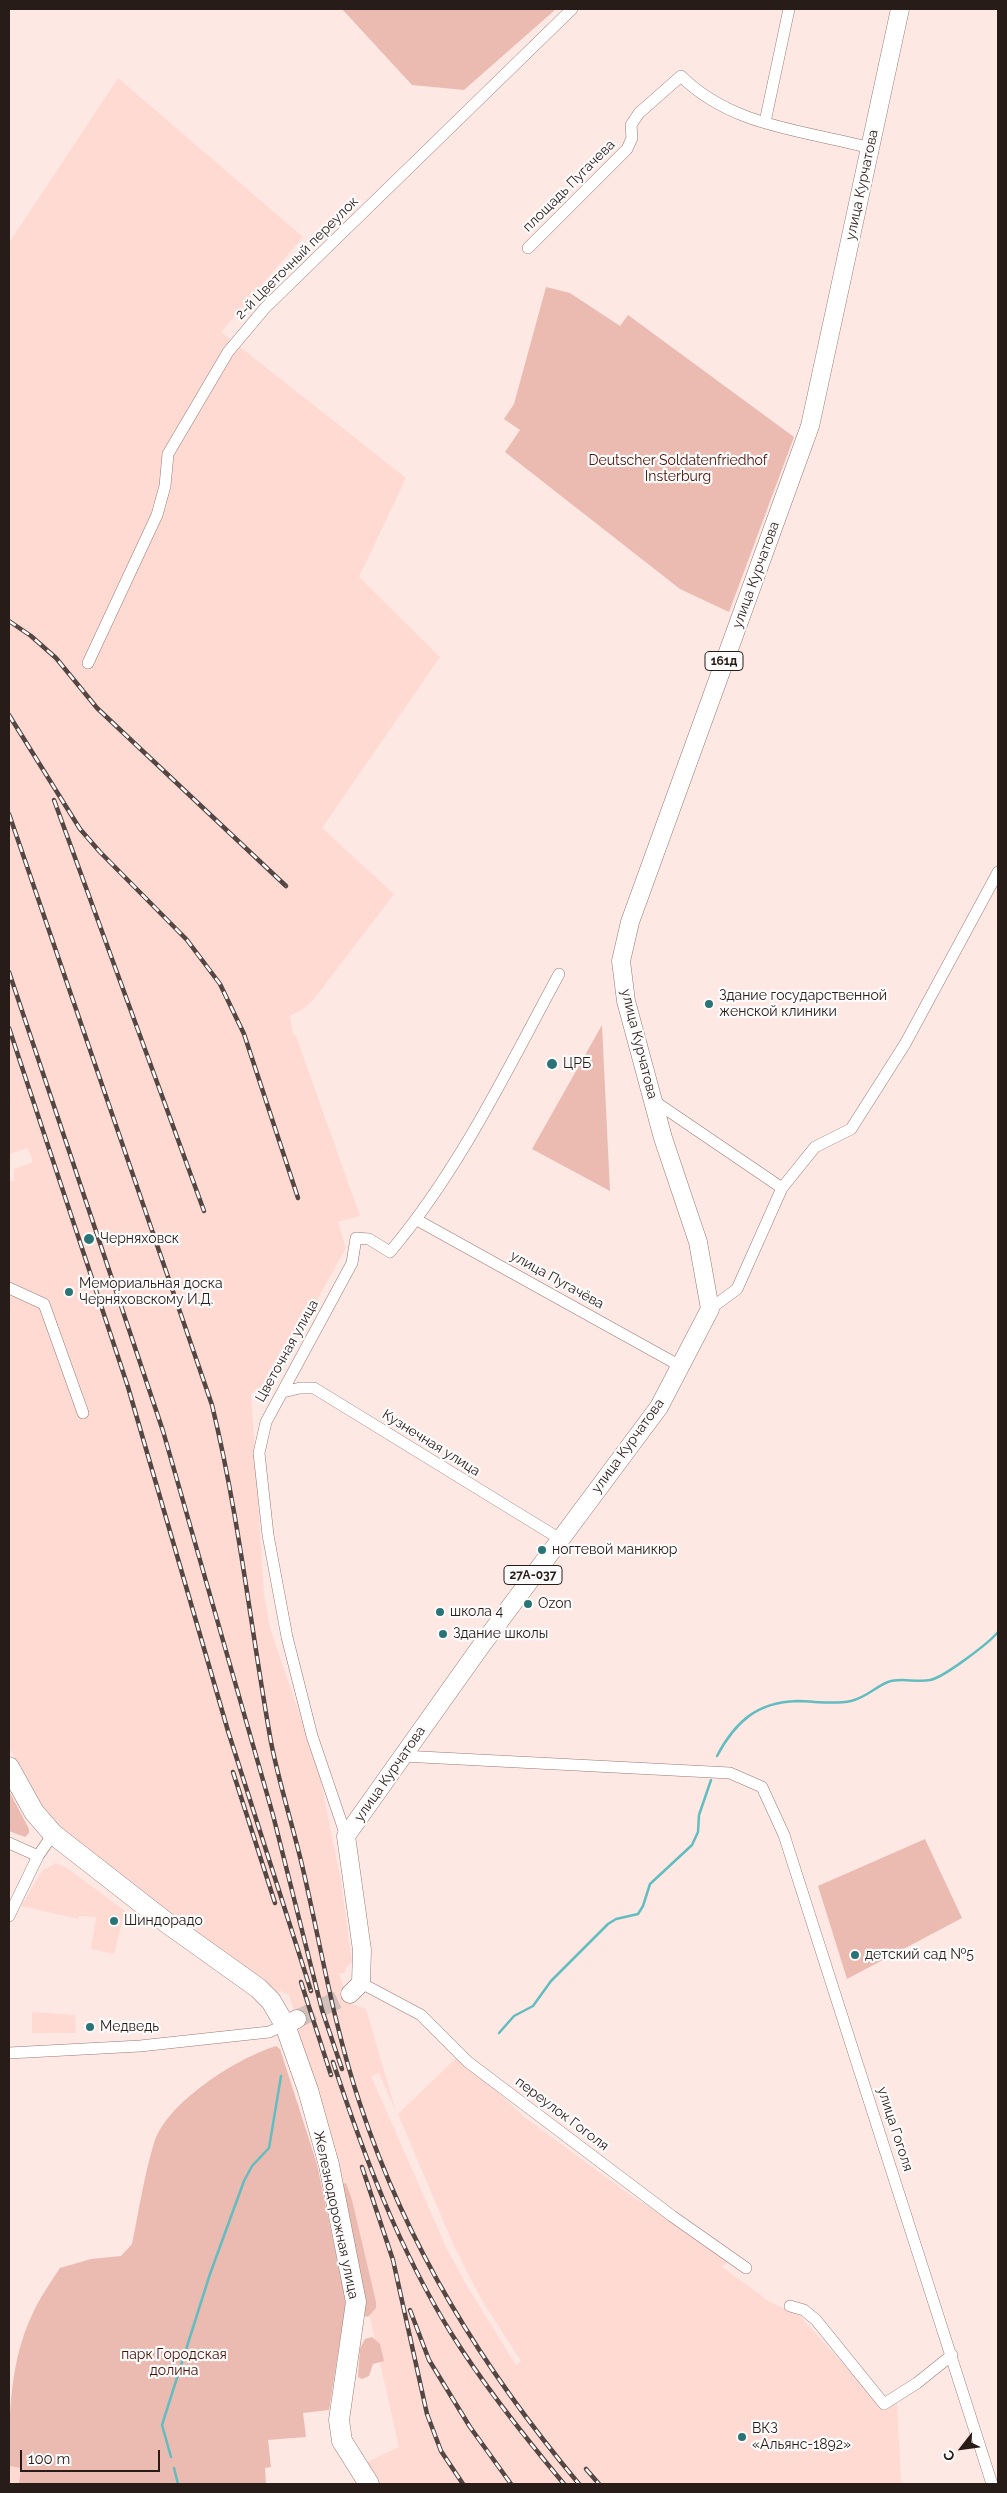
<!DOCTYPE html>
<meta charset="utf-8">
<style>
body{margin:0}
#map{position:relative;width:1007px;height:2493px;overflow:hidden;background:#fee8e3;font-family:Raleway,sans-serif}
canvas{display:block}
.frame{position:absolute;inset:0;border:10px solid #281c19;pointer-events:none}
.north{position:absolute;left:937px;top:2423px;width:50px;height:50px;-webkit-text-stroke:4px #fbfbfb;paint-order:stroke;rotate:240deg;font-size:14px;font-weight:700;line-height:20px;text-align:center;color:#281c19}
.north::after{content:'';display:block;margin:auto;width:18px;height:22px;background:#281c19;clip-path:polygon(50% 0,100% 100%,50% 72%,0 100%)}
.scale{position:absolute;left:20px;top:2450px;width:140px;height:22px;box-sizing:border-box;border:2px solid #281c19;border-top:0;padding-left:6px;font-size:15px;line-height:18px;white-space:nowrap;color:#281c19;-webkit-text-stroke:4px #fbfbfb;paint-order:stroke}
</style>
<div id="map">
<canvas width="1007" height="2493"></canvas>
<div class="frame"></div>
<div class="north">С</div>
<div class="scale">100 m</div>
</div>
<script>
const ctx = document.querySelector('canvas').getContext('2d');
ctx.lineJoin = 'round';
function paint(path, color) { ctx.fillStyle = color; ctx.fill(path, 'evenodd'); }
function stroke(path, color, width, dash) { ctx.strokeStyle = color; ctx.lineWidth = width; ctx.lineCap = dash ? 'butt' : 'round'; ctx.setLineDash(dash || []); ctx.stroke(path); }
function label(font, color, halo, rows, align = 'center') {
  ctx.font = font + ' Raleway,sans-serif'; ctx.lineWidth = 4.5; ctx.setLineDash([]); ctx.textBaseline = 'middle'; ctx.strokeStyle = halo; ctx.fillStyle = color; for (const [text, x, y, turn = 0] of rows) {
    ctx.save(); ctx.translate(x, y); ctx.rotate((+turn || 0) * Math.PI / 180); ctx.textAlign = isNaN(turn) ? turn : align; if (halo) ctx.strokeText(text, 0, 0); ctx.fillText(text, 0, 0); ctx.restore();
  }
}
paint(new Path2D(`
 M118 78 303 237 221 332 406 478 359 577 440 657 322 828 394 894 314 999 303 1009 290 1016 293 1034 296 1036 360 1216 338 1222 346 1248 270 1384 251 1393 264 1594 270 1628 319 1772 341 1881 352 1962 345 1969 346 1972 339 1974 349 2003 366 2009 396 2112 379 2073 371 2076 447 2249 467 2286 516 2365 521 2361 481 2299 454 2246 398 2114 459 2055 524 2117 633 2197 734 2257 722 2267 770 2302 800 2316 884 2409 897 2401 901 2484H373L360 2465 399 2447 342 2194 293 2029 297 2020 289 1995 281 1991 277 1993 252 1978 84 1849 48 1817 9 1748V1182L14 1180V1169L33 1162 28 1148 9 1154V243Z
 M56 1863 67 1868 125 1911 114 1954 91 1949 96 1917 79 1916 78 1919 21 1906 42 1871Z
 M32 2012 75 2015 76 2033H32Z
 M9 2466 22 2468 19 2484H9Z`), '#fedad3');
paint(new Path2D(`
 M342 9H556L464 90 412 85Z
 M546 287 570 293 620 326 628 315 794 437 729 612 680 589 505 452 520 430 504 419 514 404Z
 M602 1025 610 1191 532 1149Z
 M9 1791 29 1829V1833L25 1837 9 1831Z
 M925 1839 962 1918 847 1979 818 1886Z
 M276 2046 280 2049 317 2164 345 2297V2309L329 2410 303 2413 306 2437 268 2440 271 2467 265 2468 266 2484H19L21 2468 9 2466C9 2415 10 2361 32 2315 39 2299 50 2283 60 2268L91 2259 121 2256 132 2244C139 2211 144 2175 154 2143 167 2102 237 2058 276 2046Z
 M346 2183 352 2200 376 2302V2308L368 2317 363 2315 343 2184Z
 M372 2337 380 2344 384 2361 373 2364 369 2376 362 2379 358 2377 360 2348 365 2339Z`), '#ebbbb1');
stroke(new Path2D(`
 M717 1756C735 1722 757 1702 797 1701 815 1701 832 1705 851 1701 867 1697 875 1687 888 1682 900 1677 917 1683 930 1680 943 1678 989 1643 998 1632
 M499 2033 514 2016 533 2006 551 1981 608 1924 616 1919 638 1914 643 1906 650 1884 692 1845 698 1832 699 1815 711 1780
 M171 2457 162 2425 210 2274 244 2181 252 2166 269 2148 281 2076
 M174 2468 178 2484`), '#62bdc0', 2.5);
stroke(new Path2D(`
 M297 2019 350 1994`), '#d3bfbb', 18, [18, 9]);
const street = new Path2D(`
 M765 122 789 9
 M528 248 627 149 632 138 631 125 639 113 681 76C732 127 804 130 870 148
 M88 663 157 515 165 486 168 454 228 352 265 308 572 9
 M654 1101 782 1188
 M417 1220 682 1367
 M9 1288 44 1304 83 1413
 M710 1309 737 1289 782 1188 815 1147 851 1129 905 1044 998 872
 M283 1392 300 1388H314L560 1539
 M402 1756 730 1773 762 1787 784 1835 992 2484
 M346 1836 312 1736 287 1637 268 1535 259 1453 266 1422 352 1263 356 1238 369 1239 390 1252C460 1169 507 1070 559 974
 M9 1843 38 1856
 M9 1916 38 1856 53 1834
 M361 1983 421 2015 468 2062 672 2216 746 2268
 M9 2053 140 2046 269 2032 285 2025
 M790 2306 804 2310 816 2320 884 2404 917 2383 952 2355`);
const primary = new Path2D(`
 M350 1994 361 1983 362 1950 346 1836 481 1646 659 1407 710 1309 698 1242 663 1138 626 1001 621 961 630 922 810 426 900 9
 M285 2025 297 2019`);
const highway = new Path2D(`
 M9 1767 34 1812 53 1834 167 1923 258 1988 271 2001 285 2025 308 2090 329 2165 356 2302 339 2420 342 2441 369 2484`);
stroke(street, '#9a7973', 12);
stroke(primary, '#9a7973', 19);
stroke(highway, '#9a7973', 21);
stroke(street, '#fff', 11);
stroke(primary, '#fff', 18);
stroke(highway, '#fff', 20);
const rail = new Path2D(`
 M9 621 31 636 56 658 97 708 286 886
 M9 715 80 829 100 852 187 940 220 984 244 1034 298 1198
 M54 800 204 1211
 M9 814 212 1405C239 1516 251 1630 271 1742 280 1788 295 1832 305 1878 322 1953 335 2030 360 2104 407 2247 483 2369 579 2484
 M9 972 163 1431 273 1815 322 2010 342 2069
 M9 1028 128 1387 228 1731 311 1991
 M233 1772 275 1903
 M301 1982 331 2075
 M333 2062C364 2156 399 2249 451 2333 484 2386 524 2436 564 2484
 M362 2167 393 2260 427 2414 441 2451 463 2484
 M410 2310 429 2360 470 2427 511 2484
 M586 2469 599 2484`);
stroke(rail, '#544642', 4.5);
stroke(rail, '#fbfbfb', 2.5, [8]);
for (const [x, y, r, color] of [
 [709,1004,5,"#2a7476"],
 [552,1064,6,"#2a7476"],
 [89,1239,6,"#2a7476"],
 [69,1292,5,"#2a7476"],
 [542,1550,5,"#2a7476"],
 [528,1604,5,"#2a7476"],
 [440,1612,5,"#2a7476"],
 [443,1634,5,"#2a7476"],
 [114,1921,5,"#2a7476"],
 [855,1955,5,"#2a7476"],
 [90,2027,5,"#2a7476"],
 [742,2437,5,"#2a7476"]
]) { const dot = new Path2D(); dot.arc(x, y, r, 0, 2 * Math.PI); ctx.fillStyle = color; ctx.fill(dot); stroke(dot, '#fbfbfb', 2); }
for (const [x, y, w] of [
 [724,661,38],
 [533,1575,58]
]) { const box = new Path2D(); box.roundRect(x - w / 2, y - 9.5, w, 19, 4); ctx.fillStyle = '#fbfbfb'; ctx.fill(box); stroke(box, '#281c19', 1); }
label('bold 12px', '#281c19', null, [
 ["161д",724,661],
 ["27А-037",533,1575]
]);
label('14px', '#281c19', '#fbfbfb', [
 ["улица Курчатова",862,185,-78],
 ["площадь Пугачева",569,186,-45],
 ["2-й Цветочный переулок",297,258,-45],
 ["улица Курчатова",756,575,-70],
 ["улица Курчатова",639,1044,76],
 ["улица Пугачёва",557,1280,29],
 ["Цветочная улица",287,1351,-61],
 ["Кузнечная улица",431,1443,32],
 ["улица Курчатова",628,1446,-54],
 ["улица Курчатова",390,1774,-55],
 ["переулок Гоголя",562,2114,37],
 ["улица Гоголя",895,2129,72],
 ["Железнодорожная улица",336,2215,78]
]);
label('14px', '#4f1107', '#fbfbfb', [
 ["Deutscher Soldatenfriedhof",678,461],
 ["Insterburg",678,477],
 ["парк Городская",174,2355],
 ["долина",174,2371]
]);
label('14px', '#281c19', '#fbfbfb', [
 ["Здание государственной",719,996],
 ["женской клиники",719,1012],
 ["ЦРБ",563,1064],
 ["Черняховск",100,1239],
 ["Мемориальная доска",79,1284],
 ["Черняховскому И.Д.",79,1300],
 ["ногтевой маникюр",552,1550],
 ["Ozon",538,1604],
 ["школа 4",450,1612],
 ["Здание школы",453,1634],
 ["Шиндорадо",124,1921],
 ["детский сад №5",865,1955],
 ["Медведь",100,2027],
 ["ВКЗ",752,2429],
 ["«Альянс-1892»",752,2445]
], 'left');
</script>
